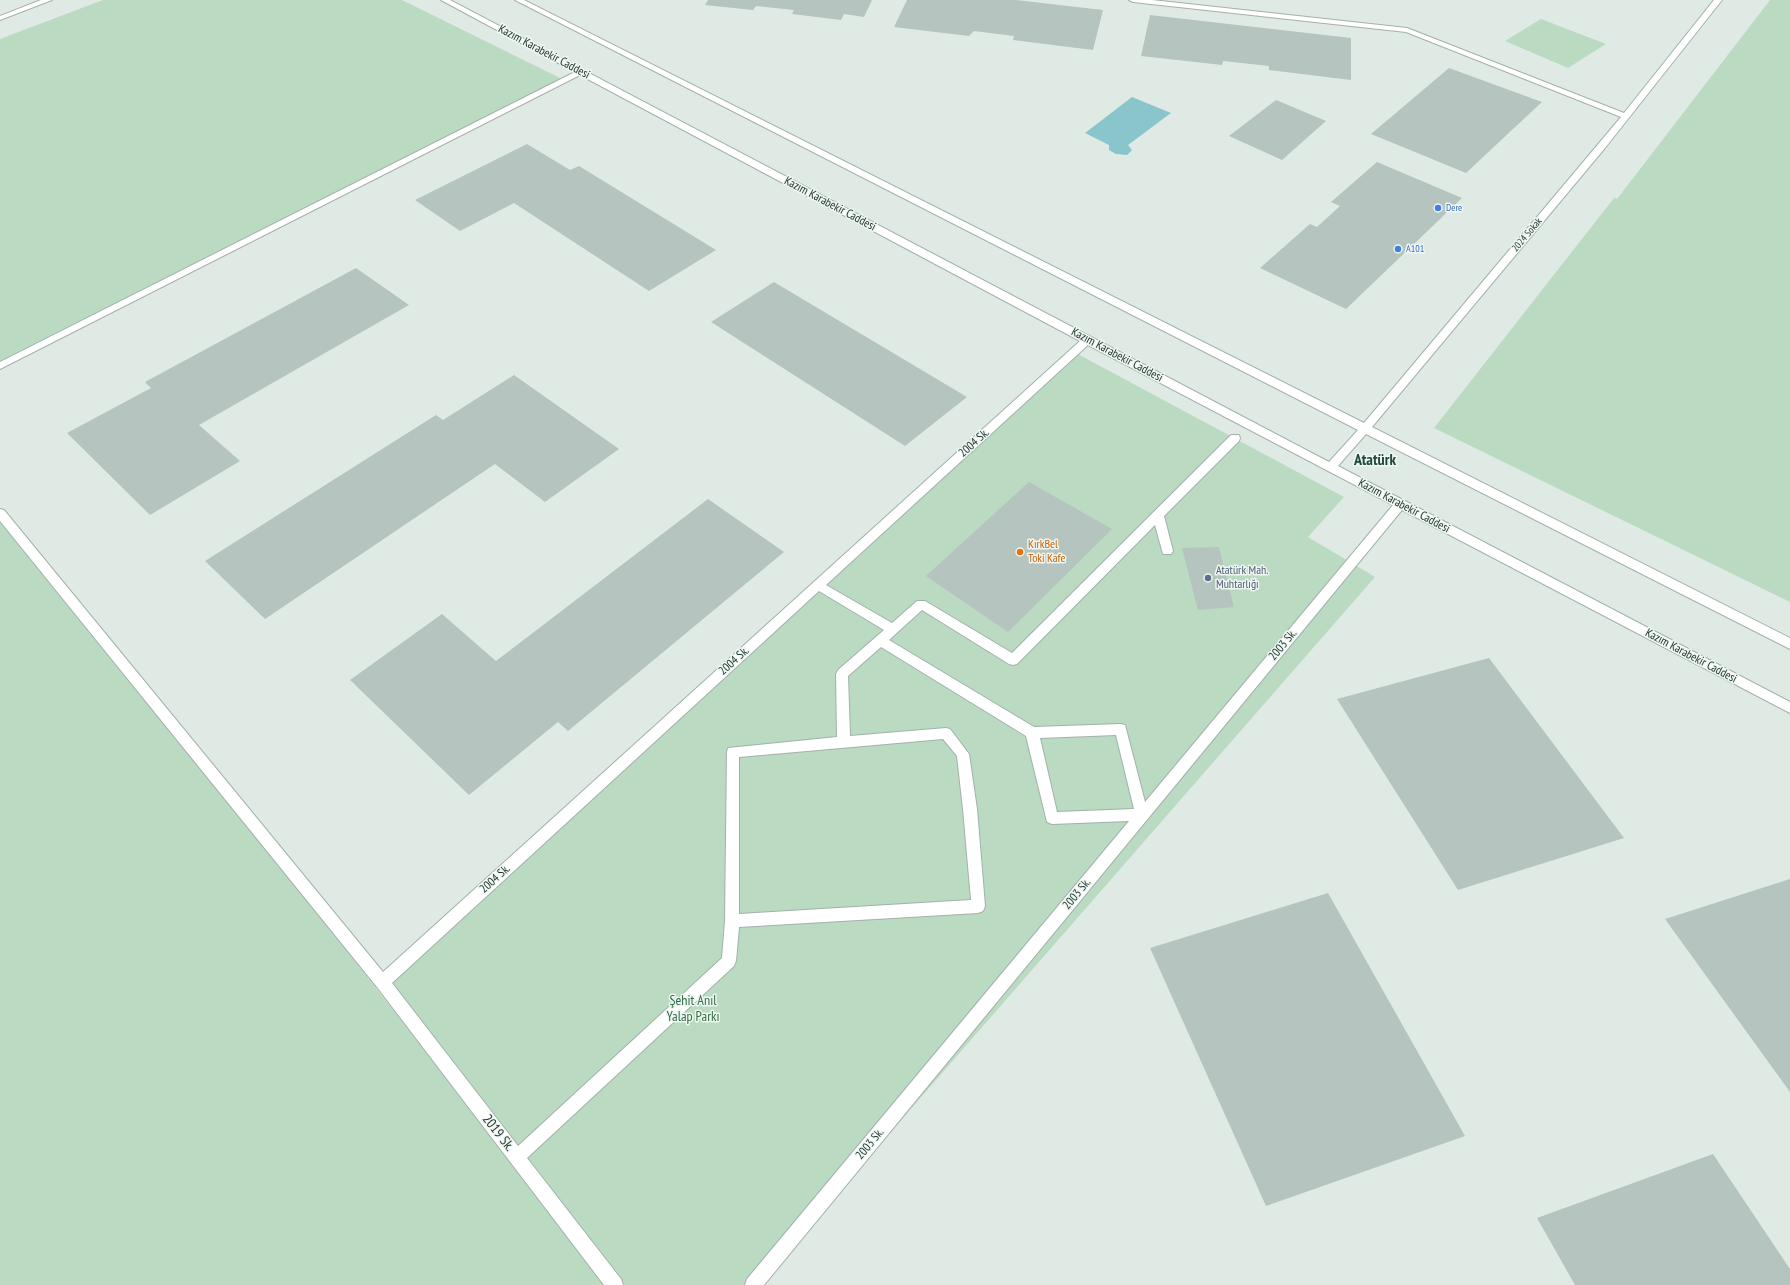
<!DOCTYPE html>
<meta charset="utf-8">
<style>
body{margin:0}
canvas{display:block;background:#e0eae5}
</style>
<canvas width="1790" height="1285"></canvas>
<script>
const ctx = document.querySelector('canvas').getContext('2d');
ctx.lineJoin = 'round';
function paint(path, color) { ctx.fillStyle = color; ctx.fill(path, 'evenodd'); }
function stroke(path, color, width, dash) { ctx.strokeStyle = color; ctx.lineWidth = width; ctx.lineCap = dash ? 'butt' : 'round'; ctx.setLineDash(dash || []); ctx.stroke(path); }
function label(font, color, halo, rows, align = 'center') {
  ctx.font = font + ' "PT Sans Narrow",sans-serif'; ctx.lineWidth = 3; ctx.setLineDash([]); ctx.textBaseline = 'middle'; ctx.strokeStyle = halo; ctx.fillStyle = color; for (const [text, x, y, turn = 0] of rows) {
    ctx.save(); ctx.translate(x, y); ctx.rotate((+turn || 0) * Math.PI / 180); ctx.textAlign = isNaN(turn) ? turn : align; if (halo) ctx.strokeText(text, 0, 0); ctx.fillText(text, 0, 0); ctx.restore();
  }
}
paint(new Path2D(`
 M103 0H402L564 80 0 366V39Z
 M1770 0H1790V602L1434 428 1614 198 1617 199Z
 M1541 19 1606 44 1568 68 1505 41Z
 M1074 352 1344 497 1308 537 1375 577 757 1285H615L382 982Z
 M0 515 612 1285H0Z`), '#badac1');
paint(new Path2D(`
 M1132 97 1171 113 1128 145 1132 150 1127 155 1116 154 1109 150V145L1085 133Z`), '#8ac5cc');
paint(new Path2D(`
 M708 0H872L864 17 844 14 841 20 792 14 794 10 756 6 753 10 705 5Z
 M907 0H1016L1103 10 1093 50 1013 40 1014 36 974 31 969 36 894 27Z
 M1150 15 1351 38V80L1269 70V66L1223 61 1222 65 1141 56Z
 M1449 68 1542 102 1466 173 1371 134Z
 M1276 100 1326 121 1282 160 1229 136Z
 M527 144 570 170 579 166 716 250 649 291 514 203 460 231 415 200Z
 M1377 162 1462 198 1346 309 1260 268 1310 224 1317 227 1340 206 1331 202Z
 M356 268 409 305 199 425 240 461 150 515 67 433 151 388 145 382Z
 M774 282 967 397 905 446 711 322Z
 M514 375 619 449 545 502 495 464 265 619 205 561 436 415 443 420Z
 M1029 482 1112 529 1008 632 926 576Z
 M708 499 784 552 568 731 558 722 469 795 350 680 442 614 496 661Z
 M1219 547 1234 607 1198 610 1182 548Z
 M1489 658 1624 838 1458 890 1337 699Z
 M1790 879V1092L1665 919Z
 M1328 893 1465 1136 1266 1206 1150 948Z
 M1713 1154 1790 1269V1285H1575L1537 1218Z`), '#b5c4be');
const minor = new Path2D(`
 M41 0H52L0 20V16Z
 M441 0H450L1329 462 1358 430 515 0H524L1364 423 1621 117 1406 32 1133 2 1129 0H1152L1407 28 1624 113 1714 0H1722L1605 148 1372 427 1790 638V649L1366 434 1338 466 1790 702V713L1402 510 764 1285H745L747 1279 1129 821 1052 824 1047 822 1026 736 881 647 848 676 850 736 946 728 950 729 969 754 977 809 985 906 983 911 978 913 739 927 736 961 734 966 527 1158 621 1279 623 1285H604L377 987 0 521V509L4 510 383 972 1080 341 580 75 0 369V362L575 72ZM1088 345 1393 505 1145 802 1125 725 1121 724 1034 727 889 640 922 610 1009 664 1013 665 1017 664 1155 525 1163 554H1171L1173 551 1164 516 1239 441 1240 438 1239 435H1231L1012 653 925 601H917L892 623 826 585ZM819 591 884 630 838 670 836 674 837 737 728 748 727 752 725 921 722 958 518 1146 392 983ZM1116 735 1134 809 1057 812 1040 738ZM943 739 957 756 963 809 971 900 739 914V757Z`);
stroke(minor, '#a3b1ab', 2);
paint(minor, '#fff');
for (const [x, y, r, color] of [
 [1438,208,4,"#3f7fe0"],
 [1398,249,4,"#3f7fe0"],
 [1020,552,4,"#e8710a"],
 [1208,578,4,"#5c6f8a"]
]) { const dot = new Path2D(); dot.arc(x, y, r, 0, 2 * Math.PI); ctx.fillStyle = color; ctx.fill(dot); stroke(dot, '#f0f7f3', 1.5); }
label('10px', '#366cbe', '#f0f7f3', [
 ["Dere",1446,208],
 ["A101",1406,249]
], 'left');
label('10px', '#223931', '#f0f7f3', [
 ["2024 Sokak",1527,235,-50]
]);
label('12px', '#223931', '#f0f7f3', [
 ["Kazım Karabekir Caddesi",544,52,28],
 ["Kazım Karabekir Caddesi",830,204,28],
 ["Kazım Karabekir Caddesi",1117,355,28],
 ["2004 Sk.",974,443,-42],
 ["Kazım Karabekir Caddesi",1404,506,28],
 ["2003 Sk.",1283,645,-50],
 ["Kazım Karabekir Caddesi",1691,656,28],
 ["2004 Sk.",734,661,-42],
 ["2004 Sk.",495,879,-42],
 ["2003 Sk.",1077,894,-50],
 ["2003 Sk.",870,1144,-50]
]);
label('12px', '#c56008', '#f0f7f3', [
 ["KırkBel",1028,545],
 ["Toki Kafe",1028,559]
], 'left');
label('12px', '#4e5e75', '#f0f7f3', [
 ["Atatürk Mah.",1216,571],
 ["Muhtarlığı",1216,585]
], 'left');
label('14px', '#2e6d43', '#f0f7f3', [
 ["Şehit Anıl",693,1001],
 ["Yalap Parkı",693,1017]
]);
label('14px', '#223931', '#f0f7f3', [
 ["2019 Sk.",498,1133,52]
]);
label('bold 16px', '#1f493d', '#f0f7f3', [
 ["Atatürk",1375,460]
]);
</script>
